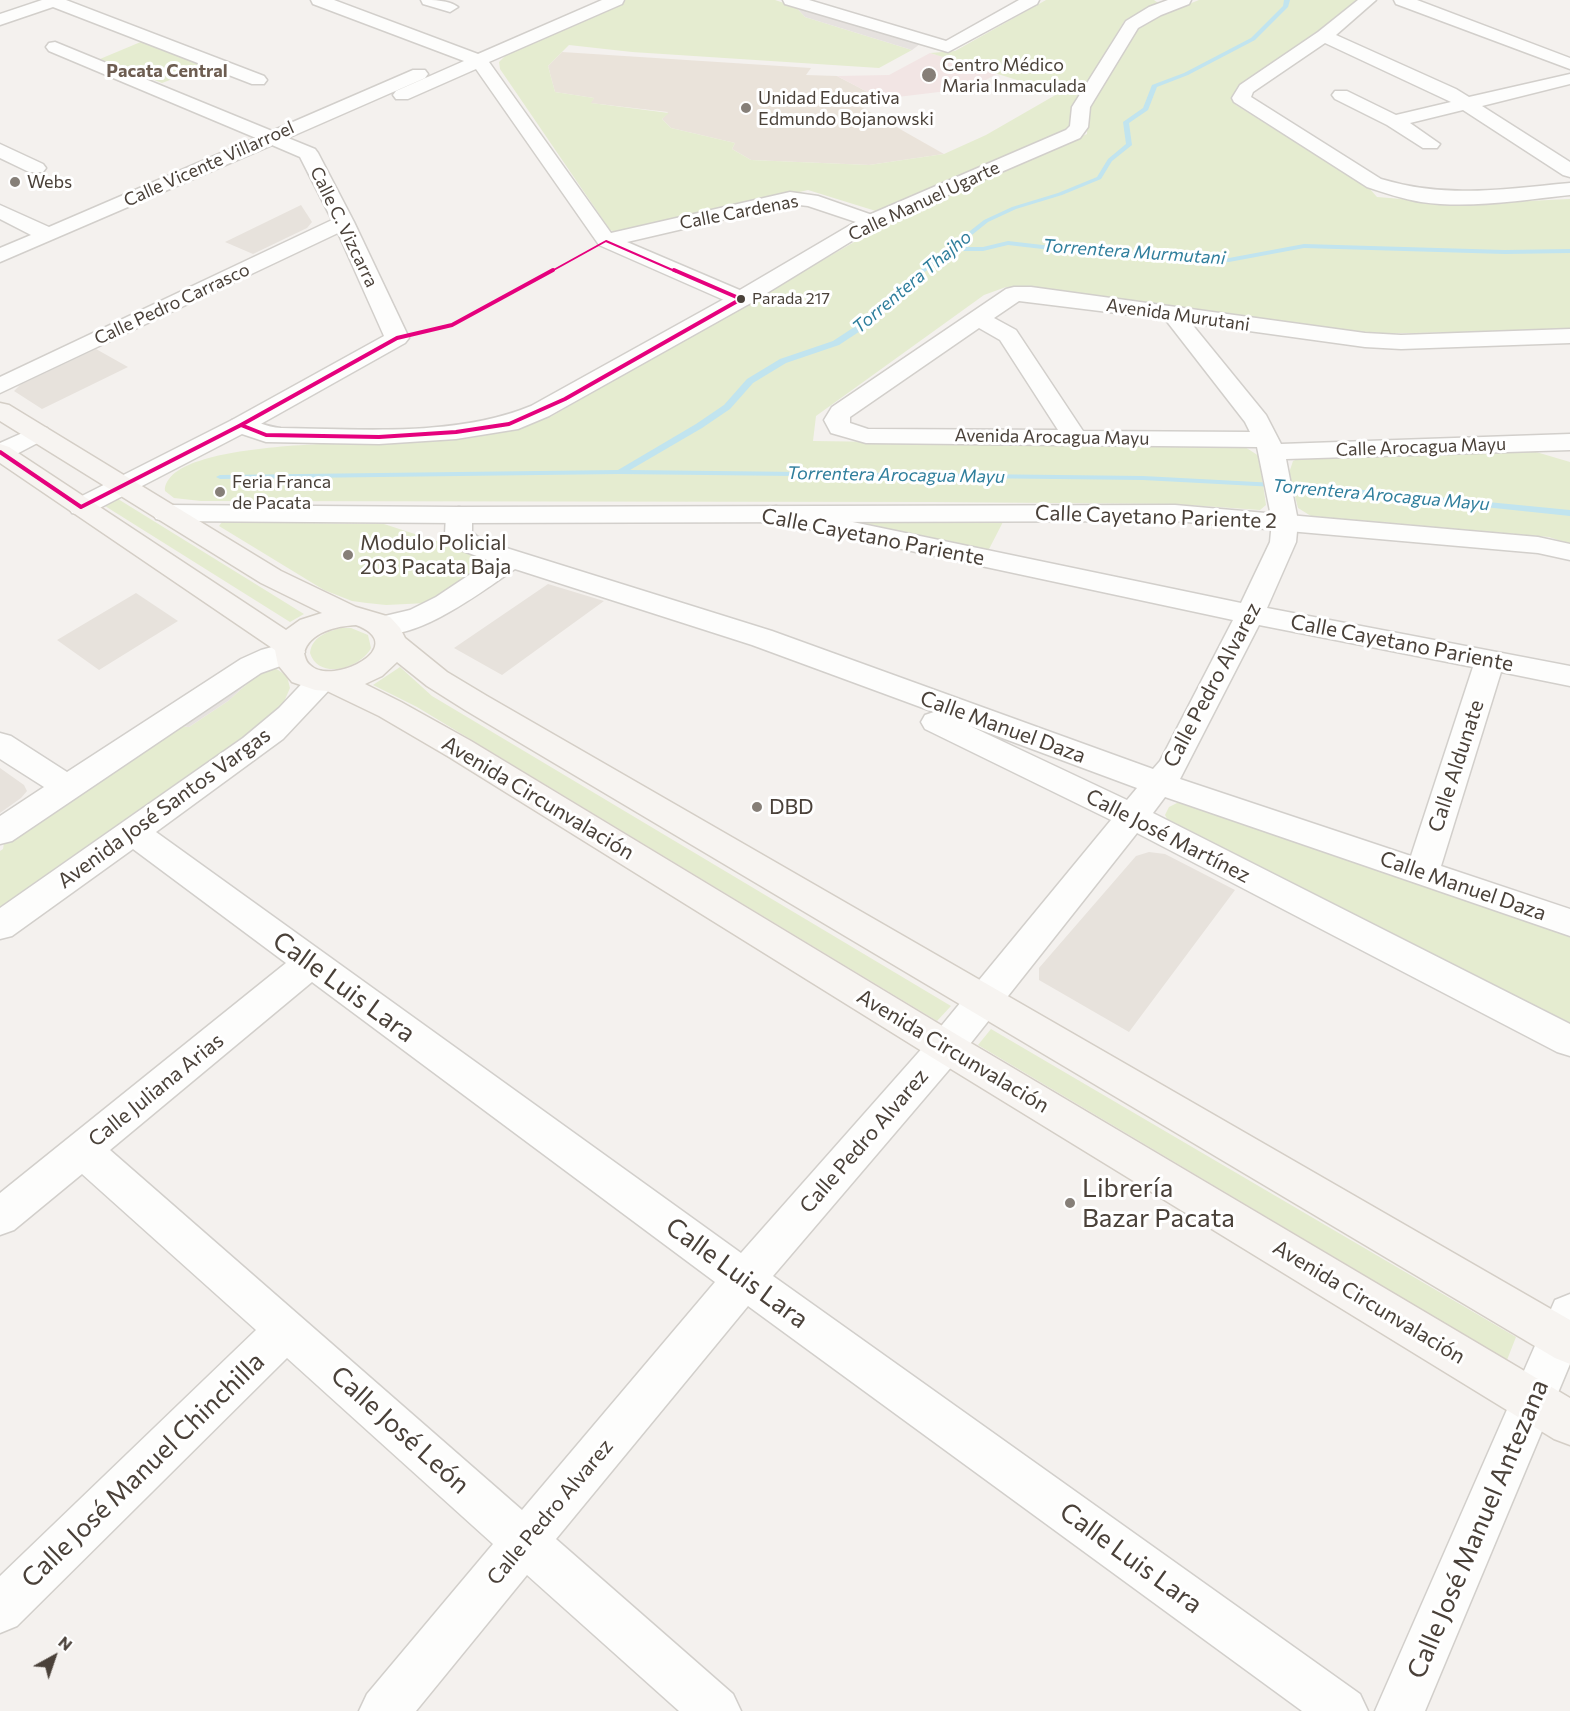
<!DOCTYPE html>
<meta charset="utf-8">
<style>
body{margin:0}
#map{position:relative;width:1570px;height:1711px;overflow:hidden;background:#f4f1ee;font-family:Commissioner,sans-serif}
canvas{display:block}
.north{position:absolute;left:24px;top:1627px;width:60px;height:60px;-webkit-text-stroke:4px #fff;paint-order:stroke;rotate:40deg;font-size:16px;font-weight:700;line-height:24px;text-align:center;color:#4a4139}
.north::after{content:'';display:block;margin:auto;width:21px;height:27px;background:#4a4139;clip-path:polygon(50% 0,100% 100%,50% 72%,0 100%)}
</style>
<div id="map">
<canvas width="1570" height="1711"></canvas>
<div class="north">N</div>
</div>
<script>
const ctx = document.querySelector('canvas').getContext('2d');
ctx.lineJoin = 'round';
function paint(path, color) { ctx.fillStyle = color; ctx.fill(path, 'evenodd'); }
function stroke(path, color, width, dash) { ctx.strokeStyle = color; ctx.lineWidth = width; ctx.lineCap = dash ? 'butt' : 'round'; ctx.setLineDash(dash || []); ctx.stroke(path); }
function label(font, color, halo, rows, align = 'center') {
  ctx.font = font + ' Commissioner,sans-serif'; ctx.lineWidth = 6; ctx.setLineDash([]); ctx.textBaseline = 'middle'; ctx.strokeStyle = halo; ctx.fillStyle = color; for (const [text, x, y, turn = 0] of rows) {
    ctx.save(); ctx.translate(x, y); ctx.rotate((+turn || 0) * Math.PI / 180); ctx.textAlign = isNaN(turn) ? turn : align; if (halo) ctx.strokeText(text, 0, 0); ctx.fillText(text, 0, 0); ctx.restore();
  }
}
paint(new Path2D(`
 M301 205 312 222 307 228 253 254 225 242Z
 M96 349 128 367 42 409 14 391 20 385Z
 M548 584 604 601 502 675 454 648Z
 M136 593 178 621 99 670 57 640Z
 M0 768 24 785 27 791 21 798 0 813Z
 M1149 852 1165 854 1235 890 1129 1032 1039 980V968L1136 856Z`), '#e7e2dc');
paint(new Path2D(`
 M562 52 811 68 806 75 837 76 881 99 854 103 944 154 869 165 751 160 732 149 735 143 671 128 662 119 668 112 590 103 594 98 555 92 548 66Z`), '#eae3da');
paint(new Path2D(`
 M930 53 998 73 972 88 881 99 837 76 889 75Z`), '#f2e5e4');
paint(new Path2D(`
 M626 0H775L796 7 805 17 912 50 879 68 632 52 569 45 548 66 555 92 594 98 591 103 669 113 662 119 671 128 735 143 732 149 751 160 869 165 944 154 986 135 1059 93 930 53 955 51 1046 0H1154L1158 3 1125 20 1081 92 1073 107 1072 123 1067 130 879 212 808 190 620 234 610 230 500 69 499 62 507 54Z
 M1199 0H1362L1289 51 1287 57 1245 82 1232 98 1236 105 1369 188 1377 197 1464 204 1570 199V330L1361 334 1029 287H1006L984 295 816 416 813 441 1245 447 1259 456 1266 505 1260 510 1174 504 932 502 201 501 174 498 165 491C166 433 411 445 455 440 491 436 519 428 552 416L882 226 940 197 1087 134 1086 109 1139 24Z
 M143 41 212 64 162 83 100 59Z
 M1526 449 1570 462V544L1549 537 1311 516 1298 508 1289 473 1293 461 1305 455Z
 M118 499 304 614 290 622 105 506Z
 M1004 520 988 551 850 522Z
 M222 522 384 524 467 551 477 557 478 563 474 572 427 603 386 605 367 603 352 601 324 590 219 526Z
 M341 628H351L368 635 371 648C361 668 319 681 310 653 312 637 326 632 341 628Z
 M269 664 287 676 290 688 280 711 0 907V851L3 849 4 843 34 820 45 819 180 726 189 727 228 701Z
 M400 667 432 696 951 1006 937 1021 417 707 373 685Z
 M1179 802 1192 803 1570 933V1025L1171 826 1165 815 1169 807Z
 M991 1029 1516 1337 1507 1360 978 1045Z`), '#e5ecd0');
paint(new Path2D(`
 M796 7 920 44 912 50 805 17Z
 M269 664 228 701 189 727 180 726Z`), '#e6e2df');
paint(new Path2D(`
 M1284 0H1290L1288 7 1255 40 1188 75 1157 87 1148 110 1129 123 1132 145 1112 161 1101 179 1062 195 1016 209 988 222 957 247H983L1008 241 1103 252 1229 258 1304 244 1505 250 1570 249V253L1505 254 1304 248 1229 262 1103 256 1008 245 983 251H952L909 284 877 320 839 345 786 363 753 383 730 409 702 428 630 470 1143 476 1313 485 1570 510V516L1313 489 1143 480 619 474 220 479 216 477 220 475 618 470 696 424 724 405 747 379 780 359 833 341 871 316 905 282 984 220 1012 207 1058 193 1097 177 1108 159 1126 144 1123 122 1143 108 1152 85 1184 73 1251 38 1283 6Z`), '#c1e4ef');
const minor = new Path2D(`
 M42 0H66L264 76 267 80 264 84H252L53 7 0 25V14Z
 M311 0H334L478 54 602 0H624L622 4 489 62 611 233 790 192 818 196 878 217 881 221 878 225 871 227 808 206 790 204 627 242 749 294 752 299 749 304 741 306 733 304 599 245 476 69 408 99H396L393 95 396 91 464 61 313 4Z
 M421 0C434 0 449 0 458 7L450 12 423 4Z
 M783 0H809L946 41 1019 0H1039L1037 4 948 52 785 4Z
 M1358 0H1376L1336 35 1456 89 1469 97 1570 74V84L1482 106 1570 162V177L1563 175 1463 110 1410 123 1440 144 1437 148H1423L1387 125 1335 99 1332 95 1335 91H1347L1396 115 1451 102 1325 43 1253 92 1251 97 1381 179C1447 199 1503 189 1570 183V195C1521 200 1470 209 1421 202 1403 199 1385 193 1367 187L1234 102 1232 98 1240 85 1318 32Z
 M1394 0H1417L1570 58V69L1396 4Z
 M55 42 272 131 413 70H425L428 74 425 78 288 138 315 149 318 153 354 222 409 338 405 343 250 430 241 432 232 430 229 425 232 420 384 336 338 233 0 393V377L332 220 300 157 272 145 0 262V248L31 235 0 219V205L49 227 256 138 49 51 46 47 49 43Z
 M0 144 43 164 46 168 43 172H29L0 158Z
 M1014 287H1031L1365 333 1401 335 1570 329V343L1401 349 1365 347 1191 323 1266 415 1281 444 1570 434V450L1286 459 1298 521 1296 542 1267 608 1570 666V686L1501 672 1441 866 1570 909V936L1165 797 1153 813 1570 1024V1056L1557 1052 1137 833 959 1058 773 1276 1360 1694 1368 1711H1302L748 1306 556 1539 733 1694 741 1711H679L527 1575 416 1711H359L367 1694 493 1544 287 1358 17 1626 0 1633V1576L256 1330 82 1174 14 1230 0 1235V1193L286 963 133 849 12 936 0 939V908L243 738 279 708 311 674 321 671 331 674 336 681 331 688 283 739 156 832 741 1253 933 1036 1111 820 925 729 921 722 925 715 934 712 752 645 515 569C481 592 414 644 372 633L368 626 372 619 410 610 436 597 490 561 458 549 445 534 446 515 450 509 459 507 468 509 472 515V532L478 537 500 546 772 631 1153 769 1160 761 1233 620 776 522 767 520 763 514 767 508 776 506 1241 603 1270 542 1272 521 1257 447 866 443 831 433 824 420 832 407 1006 289ZM1019 301 1165 319 1245 422 1250 432 1083 431 1016 330 994 318ZM979 328 1000 340 1058 430 868 429 850 423V417ZM1259 625 1473 667 1411 856 1180 779ZM970 726 1137 788 1127 800ZM312 982 715 1282 522 1510 110 1150Z
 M38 426 47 428 50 433 47 438 9 458 0 461V443Z
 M290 642 300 645 305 652 300 659 261 673 12 841 0 844V816L44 787 0 759V733L11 736 67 772 241 659 261 650Z
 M1570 1294V1364L1425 1711H1375L1555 1300Z`);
const tertiary = new Path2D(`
 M1168 0H1191L1189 4 1161 15 1138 28 1090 107 1088 127 1080 138 878 225 749 304 549 416 518 429 456 439 379 444 266 442 242 434 90 513 81 515 72 513 68 507 72 501 232 420C249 416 264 427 281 428 361 429 456 437 531 406L733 294 864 217 1066 130 1070 126 1072 107 1126 21 1149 7Z
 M165 505 459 507 1175 505 1538 537 1570 544V560L1538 553 1175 521 459 523 165 521 156 519 152 513 156 507Z`);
const secondary = new Path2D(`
 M0 403 9 405 281 571 356 607 390 617 400 628 405 638 447 672 487 696 1570 1320V1364L1555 1358 465 710 427 686 397 662 382 676 365 684 401 702 471 741 959 1036 1570 1398V1445L1554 1439 933 1058 449 757 379 716 327 691 315 690 292 682 278 665 275 650 0 463V444L9 447 286 630 300 620 322 613 261 583 0 421ZM356 625C412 646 332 687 310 665 306 662 305 657 304 653 309 632 337 626 356 625Z`);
stroke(minor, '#d2cfcb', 3);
stroke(tertiary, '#d2cfcb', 3);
stroke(secondary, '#d4cec6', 3);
paint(minor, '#fdfdfc');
paint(tertiary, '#fdfdfc');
paint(secondary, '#f7f4f1');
stroke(new Path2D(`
 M550 272 606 241 677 272`), '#e5007d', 2);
stroke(new Path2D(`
 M674 270 741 299
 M241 425 266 435 379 437 456 432 509 424 565 399 741 299
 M0 452 81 507 241 425 397 338 452 325 553 270`), '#e5007d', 4);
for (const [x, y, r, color] of [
 [929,75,8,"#867f78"],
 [746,108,6,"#867f78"],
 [15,182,6,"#867f78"],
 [741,299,5,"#4a4139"],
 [220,492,6,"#867f78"],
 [348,555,6,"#867f78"],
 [757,807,6,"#867f78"],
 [1070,1203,6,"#867f78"]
]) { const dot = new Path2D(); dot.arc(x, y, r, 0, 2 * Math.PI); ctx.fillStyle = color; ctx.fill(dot); stroke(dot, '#fff', 2); }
label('16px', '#4a4139', '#fff', [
 ["Parada 217",752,299]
], 'left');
label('18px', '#4a4139', '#fff', [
 ["Centro Médico",942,65],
 ["Maria Inmaculada",942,86],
 ["Unidad Educativa",758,98],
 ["Edmundo Bojanowski",758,119],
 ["Webs",27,182],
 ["Feria Franca",232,482],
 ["de Pacata",232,503]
], 'left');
label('bold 18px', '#6d5d51', '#fff', [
 ["Pacata Central",167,71]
]);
label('18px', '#4a4139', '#fff', [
 ["Calle Vicente Villarroel",209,164,-24],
 ["Calle Manuel Ugarte",924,201,-25],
 ["Calle Cardenas",739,212,-11],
 ["Calle C. Vizcarra",344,227,64],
 ["Calle Pedro Carrasco",172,304,-25],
 ["Avenida Murutani",1178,315,8],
 ["Avenida Arocagua Mayu",1052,437,1],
 ["Calle Arocagua Mayu",1421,447,-2]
]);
label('italic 18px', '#2f7e9c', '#fff', [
 ["Torrentera Murmutani",1134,252,4],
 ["Torrentera Thajho",912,282,-40],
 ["Torrentera Arocagua Mayu",896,475,1],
 ["Torrentera Arocagua Mayu",1381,495,5]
]);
label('21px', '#4a4139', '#fff', [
 ["Calle Cayetano Pariente 2",1156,517,2],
 ["Calle Cayetano Pariente",873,537,11],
 ["Calle Cayetano Pariente",1402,643,11],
 ["Calle Pedro Alvarez",1212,685,-62],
 ["Calle Manuel Daza",1003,727,20],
 ["Calle Aldunate",1456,766,-72],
 ["Avenida Circunvalación",538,798,31],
 ["Avenida José Santos Vargas",164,808,-36],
 ["Calle José Martínez",1168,836,27],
 ["Calle Manuel Daza",1463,886,19],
 ["Avenida Circunvalación",953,1051,31],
 ["Calle Juliana Arias",156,1090,-39],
 ["Calle Pedro Alvarez",864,1141,-49],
 ["Avenida Circunvalación",1369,1302,31],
 ["Calle Pedro Alvarez",550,1512,-50]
]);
label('21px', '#4a4139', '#fff', [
 ["Modulo Policial",360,543],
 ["203 Pacata Baja",360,567],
 ["DBD",769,807]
], 'left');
label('26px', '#4a4139', '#fff', [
 ["Calle Luis Lara",344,987,36],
 ["Calle Luis Lara",737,1273,36],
 ["Calle José León",400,1430,42],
 ["Calle José Manuel Chinchilla",143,1470,-44],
 ["Calle José Manuel Antezana",1478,1529,-67],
 ["Calle Luis Lara",1131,1558,36]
]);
label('26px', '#4a4139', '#fff', [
 ["Librería",1082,1188],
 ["Bazar Pacata",1082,1218]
], 'left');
</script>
